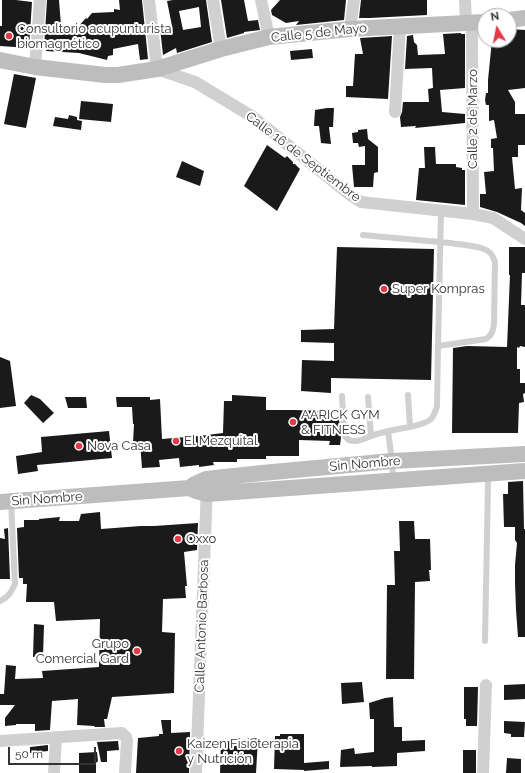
<!DOCTYPE html>
<meta charset="utf-8">
<style>
body{margin:0}
#map{position:relative;width:525px;height:773px;overflow:hidden;background:#fff;font-family:Raleway,sans-serif}
canvas{display:block}
.north{position:absolute;left:477px;top:8px;width:40px;height:40px;box-sizing:border-box;background:#fff;border:1px solid #adadad;border-radius:50%;rotate:350deg;font-size:11px;font-weight:700;line-height:16px;text-align:center;color:#333}
.north::after{content:'';display:block;margin:auto;width:14px;height:18px;background:#e63946;clip-path:polygon(50% 0,100% 100%,50% 72%,0 100%)}
.scale{position:absolute;left:8px;top:747px;width:88px;height:18px;box-sizing:border-box;border:2px solid #333;border-top:0;padding-left:5px;font-size:12px;line-height:14px;white-space:nowrap;color:#333;-webkit-text-stroke:3px #fff;paint-order:stroke}
</style>
<div id="map">
<canvas width="525" height="773"></canvas>
<div class="north">N</div>
<div class="scale">50 m</div>
</div>
<script>
const ctx = document.querySelector('canvas').getContext('2d');
ctx.lineJoin = 'round';
function paint(path, color) { ctx.fillStyle = color; ctx.fill(path, 'evenodd'); }
function stroke(path, color, width, dash) { ctx.strokeStyle = color; ctx.lineWidth = width; ctx.lineCap = dash ? 'butt' : 'round'; ctx.setLineDash(dash || []); ctx.stroke(path); }
function label(font, color, halo, rows, align = 'center') {
  ctx.font = font + ' Raleway,sans-serif'; ctx.lineWidth = 4; ctx.setLineDash([]); ctx.textBaseline = 'middle'; ctx.strokeStyle = halo; ctx.fillStyle = color; for (const [text, x, y, turn = 0] of rows) {
    ctx.save(); ctx.translate(x, y); ctx.rotate((+turn || 0) * Math.PI / 180); ctx.textAlign = isNaN(turn) ? turn : align; if (halo) ctx.strokeText(text, 0, 0); ctx.fillText(text, 0, 0); ctx.restore();
  }
}
paint(new Path2D(`
 M2 0H16L32 2 29 48 0 46V26H2Z
 M47 0H59L61 26 76 29 86 18 87 19 92 13 114 12V9L120 10 119 0H142L148 59 140 60 138 44 113 49V55L108 56 107 60 79 53 46 51V49L44 48Z
 M173 0H206L212 42 177 53 176 48 163 55 160 28 172 26 167 1ZM199 7 201 27 183 30 179 11Z
 M221 0H244L248 21 258 20 260 30 244 32V33L227 38Z
 M280 0H346L344 20 296 25 299 21 286 23 272 15 271 10Z
 M361 0H427V15L370 18H359Z
 M509 29 525 30V88L508 90 515 102V114H525V145H518V157H512L515 189 522 188 521 210 525 213V226L521 223 497 212 480 207V194H486L484 172 494 171 493 148H491V139L497 138 494 120 489 121V105H486L485 100 486 93H488V80L492 40H509Z
 M461 33V34H465V88L440 90 442 112 465 114V123L415 128 416 126 401 127 400 117 402 112 403 102H429L428 89 433 88 432 68 405 69 407 36 413 35 414 42 417 45 418 55 445 54 443 34Z
 M392 36 388 99 346 97V86H353L355 54H363L360 38Z
 M312 49 313 58 291 60 290 51Z
 M14 74 36 78 26 128 4 124Z
 M81 101 113 104 111 122 79 119Z
 M327 108H334L333 127H329L331 144 321 143 319 126H314L315 110Z
 M69 115 77 117V120L82 121 81 130 53 126 55 117 68 119Z
 M367 129 368 139 378 147V172L374 173 373 187H354L352 165H365V146L359 147 358 143H353L352 133 358 132V130Z
 M267 145 285 158 287 156 293 162V164H295L300 169 277 211 244 186Z
 M424 147H435L436 164H456V167L462 168V170H465V205L416 200 419 168H425Z
 M182 161 204 171 200 186 176 177Z
 M337 247 434 249 431 380 331 378V393L301 391 302 360 334 361V343L301 342V330L334 329Z
 M509 247H525V273H522L521 305H525V347L520 346 519 348 517 347V369H520V383H525V393L523 394 524 402 519 403 518 433H452L453 348 467 346 507 347 510 275H509Z
 M0 357 10 361 16 406 0 408Z
 M31 395 40 399 54 413 43 423 24 403Z
 M232 395 266 397V410H295L324 411V416H339L340 434 341 438 340 445H329L330 441 299 440V456H266V459H237V462H213L214 465 199 467V465L180 467 179 458 159 460 160 467 142 468 140 443H133L134 424H133L132 407H117L116 397H150V400L160 399 162 439 199 436 223 433 224 401H232Z
 M65 397H86L87 408H68Z
 M109 431 112 458 37 465 38 471 18 474 16 456 42 452 41 437Z
 M523 481 524 529H525V637H518L516 610 515 583V565L517 543 515 540V527H504L503 494H508V482Z
 M100 512 101 529 141 526H154L198 523 197 550 184 552 187 586H185L186 598 163 599 162 632 175 633 174 693 112 697 107 719H104L105 727H95L94 726 77 725 78 699 52 701 50 730 35 731V724H16V725L5 726V718L15 705H0V694H4L6 665 16 666 15 679 43 678 42 671 99 667 100 619 56 621 54 602H26L27 584H23V578H19L17 528 24 527V520H39V519L60 517 59 521H79L81 514Z
 M399 521H414L415 539H430L431 570H429L430 581 415 582 414 679H386L387 585H395L394 551H400Z
 M8 528 10 579H0V538L5 539 4 529Z
 M34 624 44 625 43 657H33Z
 M362 682 364 702 342 704 341 683Z
 M525 684V699L504 700V685Z
 M464 687H478L477 726H466V719H464Z
 M393 697 394 727H402V741L425 740V751L397 753V766L372 767V766L340 767 341 750 354 748 355 754 374 752V719H370L369 703 385 698Z
 M161 720H171V733L190 732 189 773H136L138 738 159 736V734H163Z
 M504 721 525 722 524 737H511V734L504 733Z
 M280 734H304V763L329 761V769L304 771V768V770L274 769 275 736H280Z
 M258 738 256 773H220L221 742Z
 M118 741 119 750 107 751V762H101L97 742Z
 M48 745V751L30 753V747Z
 M463 750H476V773H463Z
 M97 752 98 761 96 763V773H79V753Z
 M507 758 521 759V773H506Z`), '#1a1a1a');
stroke(new Path2D(`
 M363 235C392 238 421 240 450 243 461 245 473 245 484 249 490 251 493 255 495 262L494 324C493 331 492 335 486 339L438 346 437 407C435 411 434 416 431 419 424 426 400 428 389 431 383 432 377 434 371 436L368 397
 M438 346 441 211
 M408 395 410 427
 M342 396 344 434C349 446 362 440 371 436
 M388 431 392 461 393 480
 M0 601C9 597 11 592 15 584L11 501
 M485 641 488 483 487 475`), '#d0d0d0', 6);
stroke(new Path2D(`
 M149 0 157 69 195 82 253 117 349 194 361 202 473 214 493 218 525 239
 M213 0 221 49
 M261 0 269 37
 M465 0 466 23
 M472 24 473 214
 M350 29 354 0
 M35 67 40 0
 M395 112 400 26
 M0 741 122 733 126 737 127 741 125 773
 M54 773 56 737
 M196 773 207 486
 M483 773 486 685`), '#d0d0d0', 12);
stroke(new Path2D(`
 M509 20 525 18
 M0 60 35 67 105 75H118L157 69 221 49 269 37 350 29 485 22
 M189 488 195 484 206 479 262 473 392 461 525 454
 M189 488 196 491 207 494 525 471
 M0 502 189 488`), '#bdbdbd', 16);
for (const [x, y, r, color] of [
 [9,36,4,"#e63946"],
 [384,289,4,"#e63946"],
 [293,422,4,"#e63946"],
 [176,441,4,"#e63946"],
 [79,446,4,"#e63946"],
 [178,539,4,"#e63946"],
 [137,651,4,"#e63946"],
 [179,751,4,"#e63946"]
]) { const dot = new Path2D(); dot.arc(x, y, r, 0, 2 * Math.PI); ctx.fillStyle = color; ctx.fill(dot); stroke(dot, '#fff', 1.5); }
label('13px', '#333', '#fff', [
 ["Consultorio acupunturista",17,29],
 ["biomagnético",17,44],
 ["Super Kompras",392,289],
 ["AARICK GYM",301,415],
 ["& FITNESS",301,430],
 ["El Mezquital",184,441],
 ["Nova Casa",87,446],
 ["Oxxo",186,539],
 ["Grupo",129,644,"right"],
 ["Comercial Gard",129,659,"right"],
 ["Kaizen Fisioterapia",187,744],
 ["y Nutrición",187,759]
], 'left');
label('13px', '#333', '#fff', [
 ["Calle 5 de Mayo",319,33,-6],
 ["Calle 2 de Marzo",473,119,-90],
 ["Calle 16 de Septiembre",303,157,37],
 ["Sin Nombre",365,464,-5],
 ["Sin Nombre",47,499,-4],
 ["Calle Antonio Barbosa",202,626,-88]
]);
</script>
